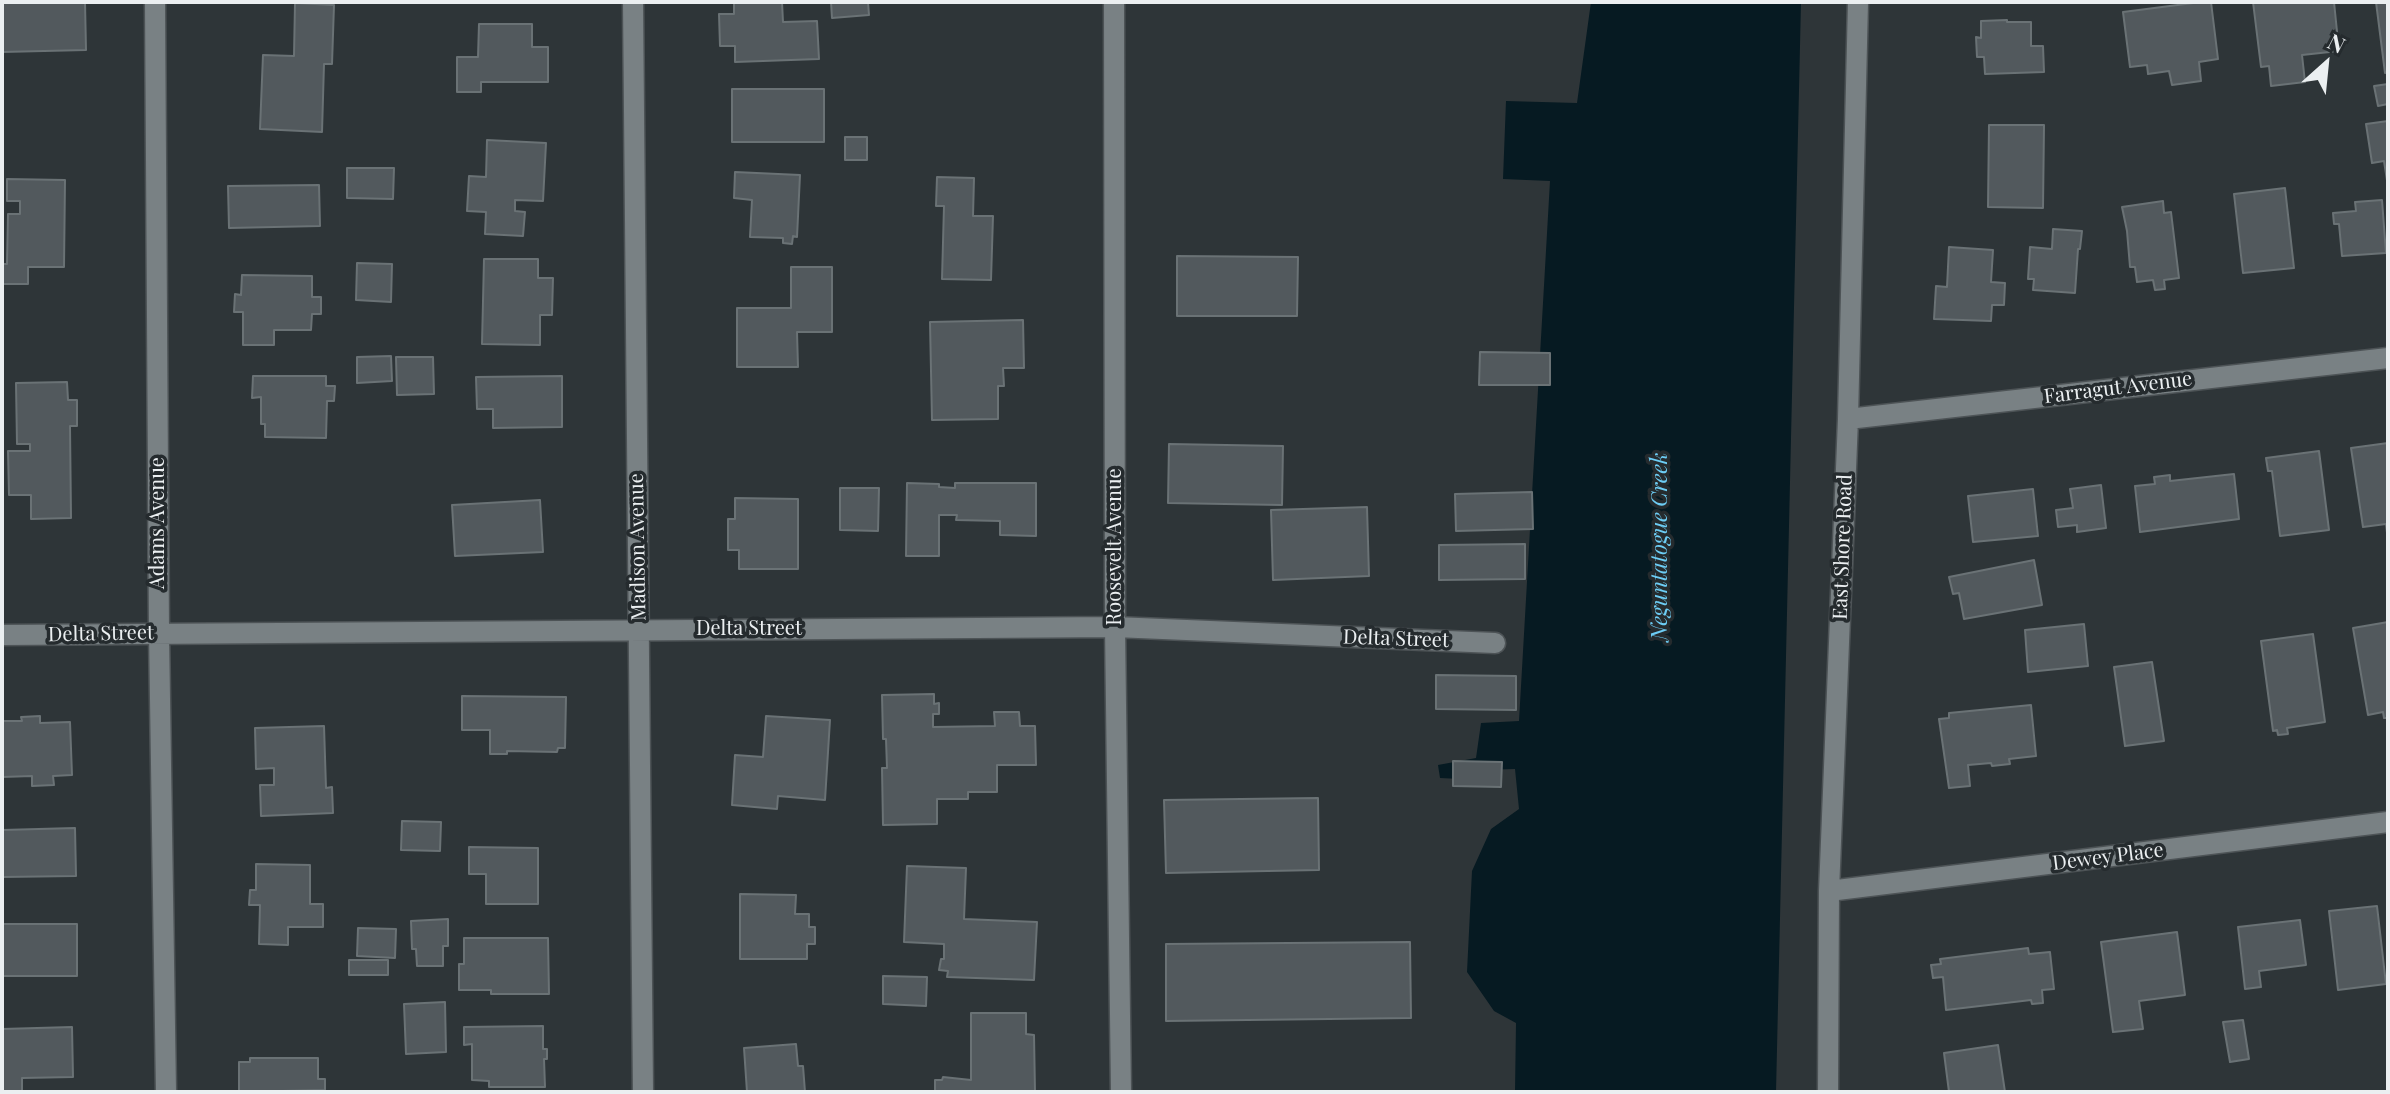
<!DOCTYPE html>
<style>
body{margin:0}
#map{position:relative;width:2390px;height:1094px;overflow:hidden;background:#2e3538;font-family:"Playfair Display",serif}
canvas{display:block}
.frame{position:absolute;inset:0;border:4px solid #ebeff1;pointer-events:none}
.north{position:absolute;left:2286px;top:24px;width:80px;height:80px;-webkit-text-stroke:6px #252b2e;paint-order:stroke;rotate:27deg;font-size:22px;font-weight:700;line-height:32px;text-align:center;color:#ebeff1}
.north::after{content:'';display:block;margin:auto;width:28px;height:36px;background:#ebeff1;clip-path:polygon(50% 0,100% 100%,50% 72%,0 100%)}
</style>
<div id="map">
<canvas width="2390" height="1094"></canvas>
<div class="frame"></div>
<div class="north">N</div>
</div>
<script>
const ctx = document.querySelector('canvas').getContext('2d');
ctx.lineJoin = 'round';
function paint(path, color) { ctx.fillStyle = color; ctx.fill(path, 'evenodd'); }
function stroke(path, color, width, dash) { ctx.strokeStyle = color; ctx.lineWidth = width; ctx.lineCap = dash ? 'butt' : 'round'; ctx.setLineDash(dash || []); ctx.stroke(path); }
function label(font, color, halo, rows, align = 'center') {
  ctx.font = font + ' "Playfair Display",serif'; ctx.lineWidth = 7; ctx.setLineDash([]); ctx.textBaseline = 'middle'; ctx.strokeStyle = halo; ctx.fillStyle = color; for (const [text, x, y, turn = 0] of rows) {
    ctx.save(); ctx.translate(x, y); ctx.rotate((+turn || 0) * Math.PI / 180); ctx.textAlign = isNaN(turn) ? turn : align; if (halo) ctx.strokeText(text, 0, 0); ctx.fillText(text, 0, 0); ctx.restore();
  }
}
paint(new Path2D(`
 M1591 2H1801L1776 1092H1515L1516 1023 1494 1011 1467 972 1472 871 1491 829 1519 809 1515 769 1482 770 1481 780 1440 778 1438 765 1476 758 1481 723 1519 721 1550 181 1503 179 1506 101 1577 103Z`), '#061a22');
const building = new Path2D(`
 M2 2H85L86 50 2 52Z
 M734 2H782L783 22 817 21 819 59 735 62V46H720L719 14H734Z
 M831 2H868L869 15 832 18Z
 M2201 2H2211L2218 59 2199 62 2201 81 2172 85 2169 71 2148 74 2147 65 2130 67 2123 12Z
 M2253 2H2334L2339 51 2302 55 2305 82 2271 86 2269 66 2261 67Z
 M2376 2H2388V72L2385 73Z
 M295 3 334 5 332 64H324L322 132 260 129 263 55 294 56Z
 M2007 20V22H2031V46H2043L2044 72 1985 74 1984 57H1977L1976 37 1981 38V21Z
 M479 24H532V47H548V82H481V92H457V57H478Z
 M2388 84V104L2378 106 2374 86Z
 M732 89H824V142H732Z
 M2388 121V187L2384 161 2372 163 2366 124Z
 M1989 125H2044L2043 208 1988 207Z
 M845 137H867V160H845Z
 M487 140 546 143 543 201 515 200V211L525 212 523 236 485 234 486 212 467 211 469 176 486 177Z
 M347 168H394L393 199 347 198Z
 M735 172 800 175 797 237 793 236 792 244 783 243V238L750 237 752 200 734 198Z
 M937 177 974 178 973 216H993L991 280 942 279 944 206H936Z
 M7 179 65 180 64 267H28V284H3V264H7L8 214H20V201H7Z
 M319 185 320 226 229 228 228 186Z
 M2285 188 2294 268 2243 273 2234 194Z
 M2382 200 2386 253 2342 256 2339 224H2334L2333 213 2356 211 2355 202Z
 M2163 201 2164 213 2171 212 2179 278 2164 280 2165 289 2155 290 2153 280 2137 282 2135 267H2130L2127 231 2122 207Z
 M2053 229 2082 231 2080 249H2078L2075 293 2033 290 2034 279H2028L2030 247 2052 249Z
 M1949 247 1993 250 1991 282 2005 283 2004 305H1992L1991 321 1934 319 1936 286 1947 287Z
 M1177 256 1298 257 1297 316H1177Z
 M484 259H538V278H553L552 315H540V345L482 344Z
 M357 263 392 264 391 302 356 300Z
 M791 267H832V332H797L798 367H737V308H791Z
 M242 275 312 276V297H321V314H312L311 330H274V345H243V312H234L235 294 241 295Z
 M1023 320 1024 368H1003L1004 386H998V419L932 420 930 322Z
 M1480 352 1550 353V385H1479Z
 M391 356 392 381 357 383V357Z
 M396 357H433L434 394 397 395Z
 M253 376H326V386H335L334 401H327L326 438 265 437V424H261V397L252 398Z
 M562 376V427L493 428V409H477L476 377Z
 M67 382 68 400H77V426H70L71 518 31 519V495H9L8 451H30V444H17L16 383Z
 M2388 443V542L2386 524 2363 527 2351 448Z
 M1169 444 1283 446 1282 505 1168 503Z
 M2319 451 2329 530 2280 536 2272 471H2268L2266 458Z
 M2234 474 2239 519 2140 532 2135 486 2155 484 2154 477 2170 475V481Z
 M907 483 939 484V487L955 488V483H1036V536L1000 535V521L956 520 957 515H939V556H906Z
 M2101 485 2106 528 2077 532V525L2058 527 2056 510 2073 508 2070 489Z
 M840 488H879L878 531 840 530Z
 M2033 489 2038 536 1973 542 1968 496Z
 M1532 492 1533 529 1456 531 1455 494Z
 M735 498 798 499V569H739V550H728V519H735Z
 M540 500 543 552 455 556 452 505Z
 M1367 507 1369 576 1273 580 1271 510Z
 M1525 544V579L1439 580V545Z
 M2034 560 2042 605 1964 619 1959 593 1953 594 1949 577Z
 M2388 622V718H2384L2383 712 2368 715 2353 628Z
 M2084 624 2088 666 2028 672 2025 630Z
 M2313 634 2325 722 2287 728 2288 734 2278 735 2277 730 2273 731 2261 641Z
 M2152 662 2164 741 2125 746 2114 667Z
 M1436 675 1516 676V710L1436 709Z
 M934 694V704L939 703V714H933V727L995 726 994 712H1019L1020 726H1035L1036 765H997V792H968V799H937V824L883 825 882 768H887L886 739H883L882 695Z
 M462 696 566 697 565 748H558L557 752 507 751V754H490V730H462Z
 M2031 705 2036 756 2009 759 2010 764 1992 766 1991 763 1968 765 1970 786 1949 788 1939 719 1949 718V713Z
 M40 716V723L70 722 72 775 53 776 54 785 32 786V776L2 777V721H22L21 717Z
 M766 716 830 720 825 800 778 796 777 809 732 805 735 755 763 757Z
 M324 726 326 788 332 787 333 813 261 816 260 785H274V768L256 769 255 728Z
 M1453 761 1502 762 1501 787 1453 786Z
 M1318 798 1319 870 1166 873 1164 800Z
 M402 821 441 822 440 851 401 850Z
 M75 828 76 876 2 877V830Z
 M469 847 538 848V904H486V874H469Z
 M256 864 310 865V904H323V927H288V945L259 944 260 905H249L250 890H256Z
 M907 866 966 868 964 919 1037 922 1034 980 947 977 948 971 939 970 941 959H944V944L904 942Z
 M740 894 796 895 795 914H809V927H815V944H807V959H740Z
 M2377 906 2386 984 2338 990 2329 911Z
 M448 919V946H443V966H417L416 949H412L411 921Z
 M2300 920 2306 965 2259 971 2261 987 2245 989 2238 927Z
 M2 924H77V976H2Z
 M358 928 396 929 395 958 357 956Z
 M2177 932 2185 995 2139 1001 2143 1029 2113 1032 2101 942Z
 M464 938H548L549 994H491V990H459V964H464Z
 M1410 942 1411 1018 1166 1021V944Z
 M2028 948 2029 954 2050 952 2054 989 2042 990 2043 1003 2032 1004 2031 1000 1946 1010 1943 977 1933 978 1931 965 1941 964 1940 959Z
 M349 960H388V975H349Z
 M883 976 927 977 926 1006 883 1004Z
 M445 1002 446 1052 406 1054 404 1004Z
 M971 1013H1026V1034L1034 1035 1035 1092H935V1080H942L943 1077 971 1080Z
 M2243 1020 2249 1059 2230 1062 2223 1022Z
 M543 1026V1049H547V1059H544L545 1087H489V1081L472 1080V1044L464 1045V1027Z
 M72 1027 73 1077 22 1078V1092H2V1029Z
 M796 1044 798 1066H803L805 1092H747L744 1048Z
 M1998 1045 2005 1092H1949L1944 1053Z
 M250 1058H318V1079H325V1090L239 1092V1062H250Z`);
paint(building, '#52595d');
stroke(building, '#6a7275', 2);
const minor = new Path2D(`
 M155 2 159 633 166 1092
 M633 2 643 1092
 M1114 2 1115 627 1121 1092
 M1848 419 2388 358
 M2 635 1115 627 1495 643
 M1829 891 2388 822
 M1828 1092 1829 891 1848 419 1858 2`);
stroke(minor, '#4d5356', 23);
stroke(minor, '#798184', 20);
label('20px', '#ebeff1', '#252b2e', [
 ["Farragut Avenue",2118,388,-7],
 ["Adams Avenue",158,523,-90],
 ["Madison Avenue",638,547,-91],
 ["Roosevelt Avenue",1115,547,-90],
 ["East Shore Road",1843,547,-88],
 ["Delta Street",749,629],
 ["Delta Street",101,634,-1],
 ["Delta Street",1396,639,2],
 ["Dewey Place",2108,857,-7]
]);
label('italic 22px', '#6dcdf5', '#252b2e', [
 ["Neguntatogue Creek",1660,547,-90]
]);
</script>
